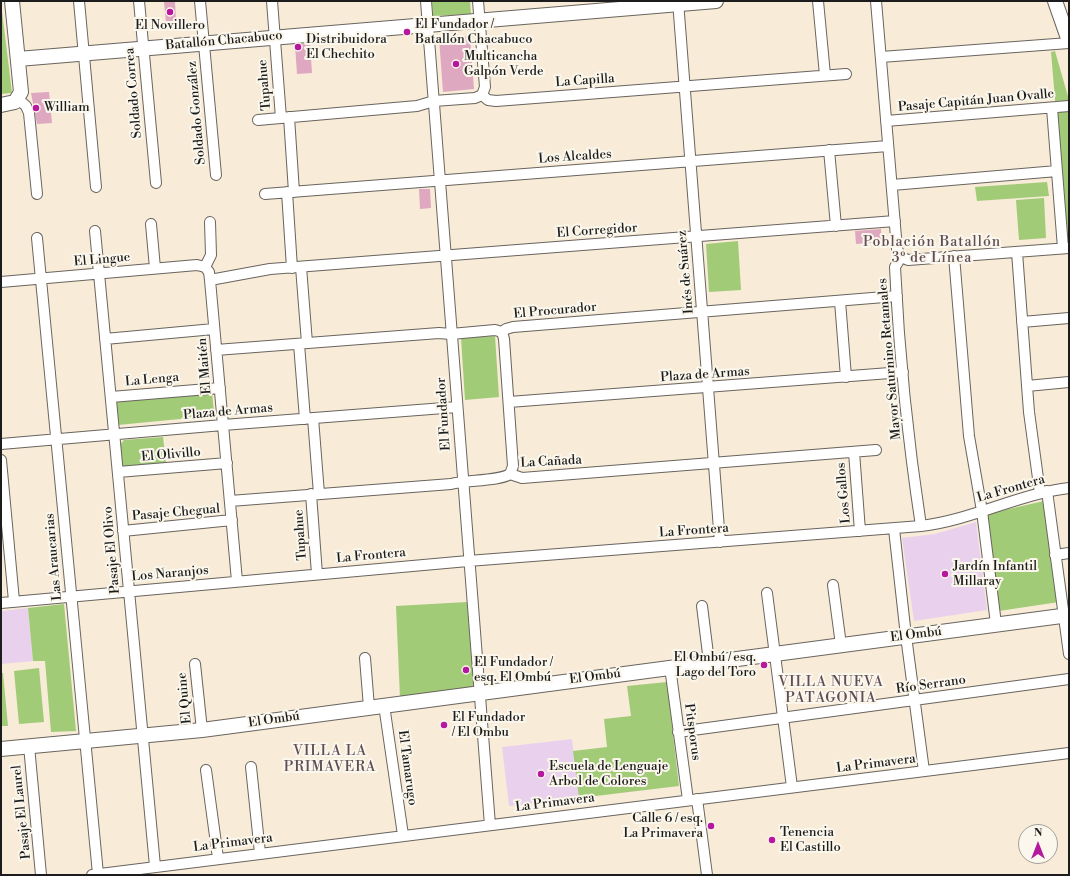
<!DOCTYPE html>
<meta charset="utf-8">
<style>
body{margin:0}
#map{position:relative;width:1070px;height:876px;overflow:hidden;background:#f8ebd8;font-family:"Libre Bodoni",serif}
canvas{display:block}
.frame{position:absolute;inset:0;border:2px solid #1c1c1c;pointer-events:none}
.north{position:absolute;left:1018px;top:824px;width:40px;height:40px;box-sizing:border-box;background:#fbf7ec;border:1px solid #a29f99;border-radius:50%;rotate:0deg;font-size:11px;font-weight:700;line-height:16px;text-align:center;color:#1c1c1c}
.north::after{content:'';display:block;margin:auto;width:14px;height:18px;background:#b5179e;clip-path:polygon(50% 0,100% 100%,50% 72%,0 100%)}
</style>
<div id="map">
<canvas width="1070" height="876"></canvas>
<div class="frame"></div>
<div class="north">N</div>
</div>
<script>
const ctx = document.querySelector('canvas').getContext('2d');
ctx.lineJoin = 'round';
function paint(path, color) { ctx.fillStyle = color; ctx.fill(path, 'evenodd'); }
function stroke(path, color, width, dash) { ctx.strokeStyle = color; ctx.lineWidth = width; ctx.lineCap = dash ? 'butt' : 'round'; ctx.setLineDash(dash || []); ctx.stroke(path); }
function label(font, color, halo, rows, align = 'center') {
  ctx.font = font + ' "Libre Bodoni",serif'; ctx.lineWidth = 4; ctx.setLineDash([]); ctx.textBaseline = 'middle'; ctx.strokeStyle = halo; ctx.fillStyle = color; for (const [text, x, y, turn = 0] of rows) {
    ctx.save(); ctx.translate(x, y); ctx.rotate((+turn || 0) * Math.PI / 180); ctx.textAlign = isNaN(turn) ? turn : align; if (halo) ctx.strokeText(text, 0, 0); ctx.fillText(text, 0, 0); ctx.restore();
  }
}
paint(new Path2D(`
 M976 522 987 610 914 621 902 538 935 534Z
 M28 608 33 661 1 664V611Z
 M572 739 579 798 509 806 502 747Z`), '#e9d1ed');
paint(new Path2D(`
 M432 1H470L471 14 433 16Z
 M1 3 12 93 1 94Z
 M1055 51 1069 100V239L1067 240 1051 52Z
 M1047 182 1049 196 977 201 975 187Z
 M1044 198 1046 238 1019 240 1016 200Z
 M738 241 741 290 709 292 706 244Z
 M495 336 499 397 465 400 461 338Z
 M212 392 214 412 211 416 118 425 116 401Z
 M163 437 166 463 122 467 120 445 124 440Z
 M1044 501 1059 602 999 611 987 514Z
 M467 602 474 688 400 698 396 606Z
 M64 604 76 731 51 732 45 661H33L28 608Z
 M39 668 44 722 19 724 14 671Z
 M1 673H3L8 726H1Z
 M667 682 679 786 579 798 573 751 607 747 604 719 631 716 627 686Z`), '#a2cb77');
paint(new Path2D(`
 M175 1 176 22 166 23 164 2Z
 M470 36 474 89 443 92 439 38Z
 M310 43 312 73 297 74 295 45Z
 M49 92 52 123 37 124 31 93Z
 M419 189H430L431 208 420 209Z
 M881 229 882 242 856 244 855 231Z`), '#dfa8c1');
const street = new Path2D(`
 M79 1 96 187
 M139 1 156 183
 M200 1 216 175
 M272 1 281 118
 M426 1 490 825
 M478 1 485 87 482 95
 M678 1 720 542
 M818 1 825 75
 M876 1 897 249 901 257
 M881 57 1069 43
 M482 95 488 100 496 101 846 74
 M18 99 26 106 29 113 37 194
 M1052 108 1063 248
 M289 117 294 192
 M258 120 417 106 434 101 475 98 482 95
 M886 121 1069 106
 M829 150 836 226
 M892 185 1057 171
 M287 192 292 268
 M265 194 888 146
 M151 224 155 268
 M95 231 155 866
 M37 238 98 874
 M1017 252 1029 412 1040 493
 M954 256 969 436 982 511 996 624
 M901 257 895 267C899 353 908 441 921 526
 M901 257 908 260 1069 248
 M205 267 209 272 210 280 237 581
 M205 267 211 255 210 222
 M301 267 307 343
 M210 280 270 269 895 221
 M1 282 197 265 205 267
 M840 301 846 377
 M1022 322 1069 318
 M502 332 506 329 513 327 897 296
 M502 332 504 339 513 466 510 474
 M105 339 214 329
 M299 344 305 419
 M216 350 439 333 451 334 495 330 502 332
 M1027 386 1069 382
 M111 397 220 388
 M509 402 903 372
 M313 418 319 494
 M1 444 223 425 457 407
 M854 452 860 531
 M1 460 14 601
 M118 472 227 463
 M510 474 522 478 876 450
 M1047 491 1069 654
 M311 494 317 574
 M230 501 451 484C466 480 500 481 510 474
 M894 529 906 636 924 771
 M123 531 232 520
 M1055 555 1069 553
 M833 585 841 645
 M767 593 792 787
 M1 603 468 561 921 526C972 520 1018 494 1069 488
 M702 606 709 662
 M365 658 369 707
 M195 664 202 730
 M670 667 688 800
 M384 705 403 835
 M678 732 1069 679
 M29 746 41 875
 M251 767 260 853
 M206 770 218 858
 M697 799 707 875
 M92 875 1069 753`);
const secondary = new Path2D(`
 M1055 1 1069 41
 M18 59 716 1
 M1 105 15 102 21 92 12 1
 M1 749 202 730 1069 615`);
stroke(street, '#69645e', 12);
stroke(secondary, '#69645e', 16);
stroke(street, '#fff', 10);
stroke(secondary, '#fff', 14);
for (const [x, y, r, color] of [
 [170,12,4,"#b5179e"],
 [407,32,4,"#b5179e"],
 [298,47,4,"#b5179e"],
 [456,64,4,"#b5179e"],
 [36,108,4,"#b5179e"],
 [945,574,4,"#b5179e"],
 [764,665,4,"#b5179e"],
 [466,670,4,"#b5179e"],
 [444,725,4,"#b5179e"],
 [541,774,4,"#b5179e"],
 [711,826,4,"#b5179e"],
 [772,840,4,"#b5179e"]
]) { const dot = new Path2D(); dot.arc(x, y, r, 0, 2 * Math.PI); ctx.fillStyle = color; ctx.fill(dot); stroke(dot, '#fbf7ec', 1.5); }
label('13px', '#1c1c1c', '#fbf7ec', [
 ["El Fundador /",415,25],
 ["Batallón Chacabuco",415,40],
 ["El Novillero",170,26,"center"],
 ["Distribuidora",306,40],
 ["El Chechito",306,55],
 ["Multicancha",464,57],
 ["Galpón Verde",464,72],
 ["William",44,108],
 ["Jardín Infantil",953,567],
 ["Millaray",953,582],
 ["El Ombú / esq.",756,658,"right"],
 ["Lago del Toro",756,673,"right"],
 ["El Fundador /",474,663],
 ["esq. El Ombú",474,678],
 ["El Fundador",452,718],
 ["/ El Ombu",452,733],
 ["Escuela de Lenguaje",549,767],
 ["Arbol de Colores",549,782],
 ["Calle 6 / esq.",703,819,"right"],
 ["La Primavera",703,834,"right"],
 ["Tenencia",780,833],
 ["El Castillo",780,848]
], 'left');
label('13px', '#1c1c1c', '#fbf7ec', [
 ["Batallón Chacabuco",224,41,-5],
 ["La Capilla",585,81,-4],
 ["Tupahue",265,85,-95],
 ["Soldado Correa",134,93,-95],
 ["Pasaje Capitán Juan Ovalle",976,101,-5],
 ["Soldado González",197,113,-95],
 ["Los Alcaldes",575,157,-4],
 ["El Corregidor",597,231,-4],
 ["El Lingue",102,260,-5],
 ["Inés de Suárez",686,272,-95],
 ["El Procurador",555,311,-5],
 ["Mayor Saturnino Retamales",890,359,-95],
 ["El Maitén",205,366,-95],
 ["Plaza de Armas",705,375,-4],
 ["La Lenga",152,380,-5],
 ["Plaza de Armas",228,412,-5],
 ["El Fundador",444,414,-94],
 ["El Olivillo",171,455,-5],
 ["La Cañada",551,462,-3],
 ["La Frontera",1011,489,-16],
 ["Los Gallos",844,493,-95],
 ["Pasaje Chegual",176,513,-5],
 ["La Frontera",694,531,-4],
 ["Tupahue",301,535,-94],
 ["Pasaje El Olivo",112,550,-95],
 ["La Frontera",371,556,-5],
 ["Las Araucarias",54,557,-95],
 ["Los Naranjos",170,574,-5],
 ["El Ombú",916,635,-7],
 ["El Ombú",595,677,-7],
 ["Río Serrano",931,685,-8],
 ["El Quine",185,698,-96],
 ["El Ombú",274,720,-8],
 ["Pitsporus",692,732,82],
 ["La Primavera",876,764,-7],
 ["El Tamarugo",407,768,82],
 ["La Primavera",555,803,-7],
 ["Pasaje El Laurel",22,812,-96],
 ["La Primavera",233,843,-7]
]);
ctx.letterSpacing = '1px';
label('14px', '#604d56', '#fbf7ec', [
 ["Población Batallón",932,243],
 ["3º de Línea",932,259],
 ["VILLA NUEVA",831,683],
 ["PATAGONIA",831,699],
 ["VILLA LA",330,752],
 ["PRIMAVERA",330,768]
]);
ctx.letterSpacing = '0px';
</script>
